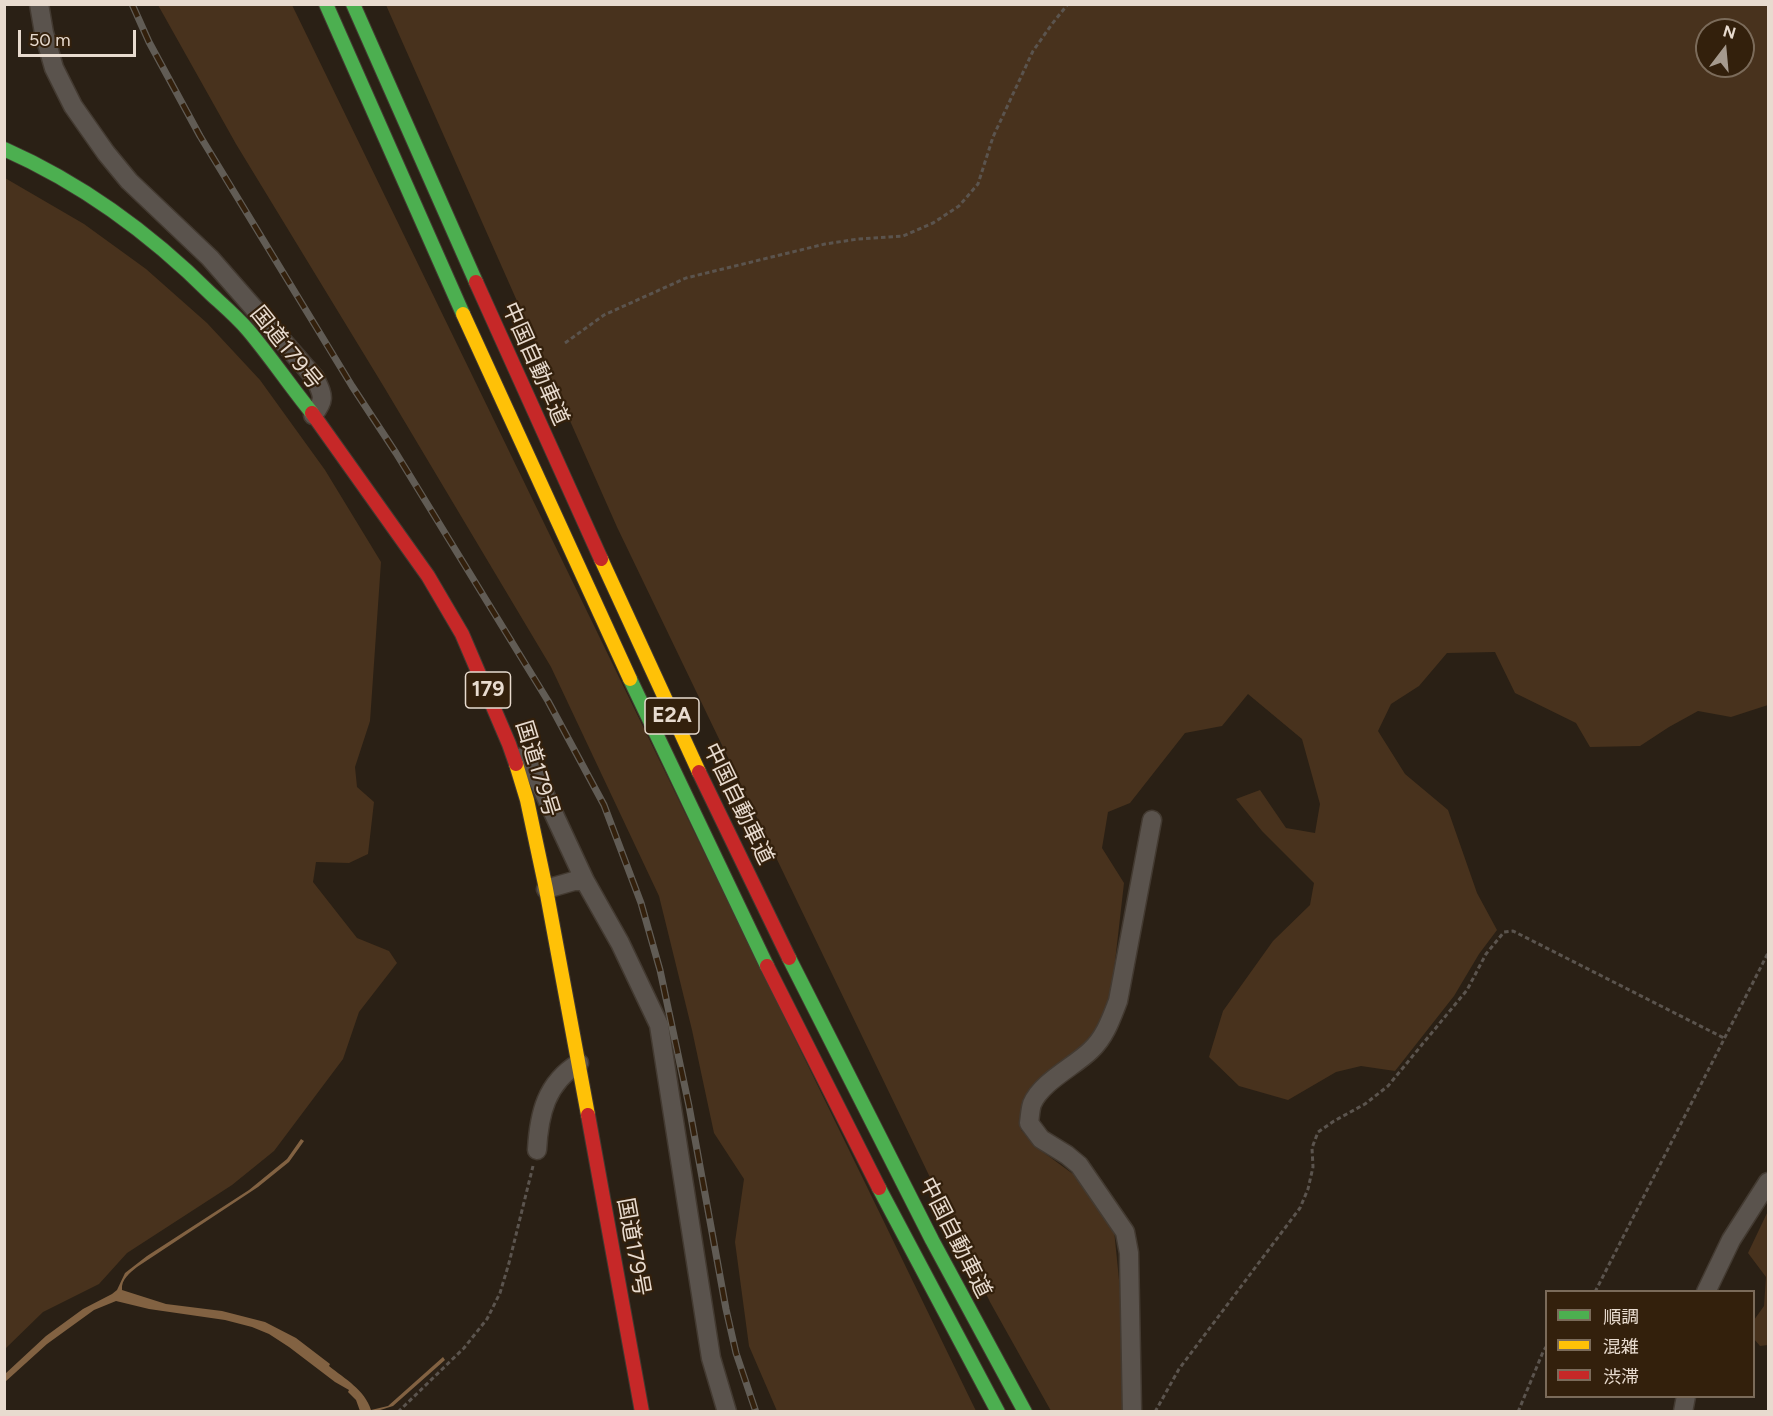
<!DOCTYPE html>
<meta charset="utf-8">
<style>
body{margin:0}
#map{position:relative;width:1773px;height:1416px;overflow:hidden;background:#2a2015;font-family:Figtree,"Noto Sans JP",sans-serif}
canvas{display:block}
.frame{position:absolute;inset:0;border:6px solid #e8dbcf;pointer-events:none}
.legend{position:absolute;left:1545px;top:1290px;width:210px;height:108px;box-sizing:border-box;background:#33200c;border:2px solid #7b6b5a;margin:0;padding:8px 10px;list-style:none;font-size:18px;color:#e8dbcf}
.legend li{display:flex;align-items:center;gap:12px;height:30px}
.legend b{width:30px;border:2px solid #7b6b5a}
.north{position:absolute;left:1695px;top:18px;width:60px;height:60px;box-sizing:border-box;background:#33200c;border:2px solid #7b6b5a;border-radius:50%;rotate:16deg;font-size:16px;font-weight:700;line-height:24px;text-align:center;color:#e8dbcf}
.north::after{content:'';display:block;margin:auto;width:21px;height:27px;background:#a69a8e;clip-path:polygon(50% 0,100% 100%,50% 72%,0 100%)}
.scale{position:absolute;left:18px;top:30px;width:118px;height:27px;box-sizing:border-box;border:3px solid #e8dbcf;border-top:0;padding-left:8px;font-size:18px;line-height:21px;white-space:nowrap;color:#e8dbcf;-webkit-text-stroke:4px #33200c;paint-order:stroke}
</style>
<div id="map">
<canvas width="1773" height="1416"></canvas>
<div class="frame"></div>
<ul class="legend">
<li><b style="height:8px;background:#4caf50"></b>順調</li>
<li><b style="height:8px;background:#ffc107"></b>混雑</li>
<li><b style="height:8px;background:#c62828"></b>渋滞</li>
</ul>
<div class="north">N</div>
<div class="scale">50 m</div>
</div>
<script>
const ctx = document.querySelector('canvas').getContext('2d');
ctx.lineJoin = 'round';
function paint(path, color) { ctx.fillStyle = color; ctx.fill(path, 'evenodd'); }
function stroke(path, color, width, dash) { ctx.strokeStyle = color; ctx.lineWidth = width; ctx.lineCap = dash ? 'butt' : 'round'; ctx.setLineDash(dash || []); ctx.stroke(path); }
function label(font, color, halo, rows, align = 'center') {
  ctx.font = font + ' Figtree,"Noto Sans JP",sans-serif'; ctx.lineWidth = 4.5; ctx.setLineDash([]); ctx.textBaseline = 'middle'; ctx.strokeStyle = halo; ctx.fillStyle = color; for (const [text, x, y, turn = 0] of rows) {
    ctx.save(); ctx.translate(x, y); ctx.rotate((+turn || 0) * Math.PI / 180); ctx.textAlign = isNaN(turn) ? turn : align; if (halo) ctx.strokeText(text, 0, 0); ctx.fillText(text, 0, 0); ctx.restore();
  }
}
paint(new Path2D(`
 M158 5H292L976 1411H777L749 1346 735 1242 744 1179 714 1133 692 1030 659 896 551 667 384 387 236 144Z
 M386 5H1768V705L1731 717 1698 711 1669 727 1640 746 1590 747 1576 723 1515 693 1495 652 1447 653 1419 686 1391 704 1378 731 1405 774 1448 810 1477 893 1497 930 1479 954 1454 996 1395 1071 1361 1066 1336 1072 1288 1100 1239 1086 1209 1057 1223 1011 1273 941 1310 905 1314 883 1262 831 1236 799 1260 790 1286 828 1315 833 1320 804 1302 739 1248 694 1222 726 1185 733 1130 803 1108 812 1102 848 1124 883 1111 997 1094 1035 1031 1094 1021 1130 1043 1152 1073 1174 1114 1230 1122 1309 1127 1411H1051L990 1302 617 527ZM1707 30H1743V66H1707Z
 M5 178 84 224 146 269 207 323 260 380 325 470 381 562 370 721 355 767 357 787 374 802 368 854 349 863 316 862 313 882 357 938 389 951 397 963 359 1012 343 1059 274 1151 232 1185 127 1253 99 1284 43 1312 5 1349Z
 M1768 1211V1345L1760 1346 1754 1339V1320L1764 1306 1766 1277 1748 1253Z`), '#48321d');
paint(new Path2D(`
 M301 1139 304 1141 289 1162 258 1187 137 1267C130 1273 121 1279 122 1290L166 1304 222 1311 265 1322 296 1338 330 1364 329 1366C345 1379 365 1390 371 1410L388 1406 443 1357 445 1360 393 1406 377 1411H360L356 1400 348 1392 349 1390 335 1382 289 1347 269 1334 252 1327 225 1320 149 1309 116 1301 94 1310 47 1344 5 1382V1374L46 1336 83 1309 112 1294 117 1290 125 1273 147 1256 249 1190 287 1159Z`), '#826242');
const street = new Path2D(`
 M39 4 44 33 54 68 73 106 106 153 129 181 210 258 315 378C323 396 326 399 313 415
 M522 757 532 767 585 881
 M546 889 574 881H585L620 943 659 1025 711 1358 727 1412
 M537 1150C539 1114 546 1083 579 1063
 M1706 1292 1731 1240 1768 1182
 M1132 1412 1129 1253 1125 1232 1079 1165 1067 1155 1041 1139 1029 1123C1030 1117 1030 1110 1032 1104 1041 1082 1075 1066 1091 1050 1105 1037 1111 1019 1118 1001L1152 820
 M1683 1412 1686 1396`);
const fast = new Path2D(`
 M326 4 463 314
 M353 4 476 282
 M4 149C83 184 151 234 212 295 224 306 237 317 248 330 270 356 290 386 312 413
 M630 679 767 966
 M789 958 932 1240 1025 1412
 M879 1188 998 1412`);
const slow = new Path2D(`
 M463 314 630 679
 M601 559 699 772
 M516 764 527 800 546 889 588 1115`);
const jam = new Path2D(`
 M476 282 601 559
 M312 413 428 576 462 634 509 744 516 764
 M699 772 789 958
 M767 966 879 1188
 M588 1115 642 1412`);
stroke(street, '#433a31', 21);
stroke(fast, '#433a31', 16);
stroke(slow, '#433a31', 16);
stroke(jam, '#433a31', 16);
stroke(new Path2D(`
 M565 343 604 315 686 278 825 244 858 239 903 236 933 223 959 206 978 184 993 137 1033 51 1052 24 1068 4
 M1595 1292 1768 953
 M398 1412 464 1348 487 1319 500 1293 509 1263 533 1166
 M1155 1412 1179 1369 1300 1208 1308 1189 1313 1167 1312 1148 1318 1132 1334 1121 1365 1104 1388 1086 1467 990 1486 954 1504 932 1513 931 1724 1038
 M1518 1412 1543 1352 1546 1347`), '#5b544e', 3, [4.5, 3]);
stroke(street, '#5a534d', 18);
stroke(fast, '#4caf50', 14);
stroke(slow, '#ffc107', 14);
stroke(jam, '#c62828', 14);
const rail = new Path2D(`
 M132 4 149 42 200 136 352 386 396 453 548 701 604 805 641 903 660 970 689 1106 726 1309 736 1353 756 1412`);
stroke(rail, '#615c55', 7);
stroke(rail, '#33200c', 4.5, [14]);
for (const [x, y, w] of [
 [488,690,45],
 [672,716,54]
]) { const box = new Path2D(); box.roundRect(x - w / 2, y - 18, w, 36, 4.5); ctx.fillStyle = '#33200c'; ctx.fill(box); stroke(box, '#e8dbcf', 1.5); }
label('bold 21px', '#e8dbcf', null, [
 ["179",488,690],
 ["E2A",672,716]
]);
label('22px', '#e8dbcf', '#33200c', [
 ["国道179号",286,348,51],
 ["中国自動車道",535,364,66],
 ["国道179号",537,769,73],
 ["中国自動車道",738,804,64],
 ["中国自動車道",955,1238,63],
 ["国道179号",633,1247,80]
]);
</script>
